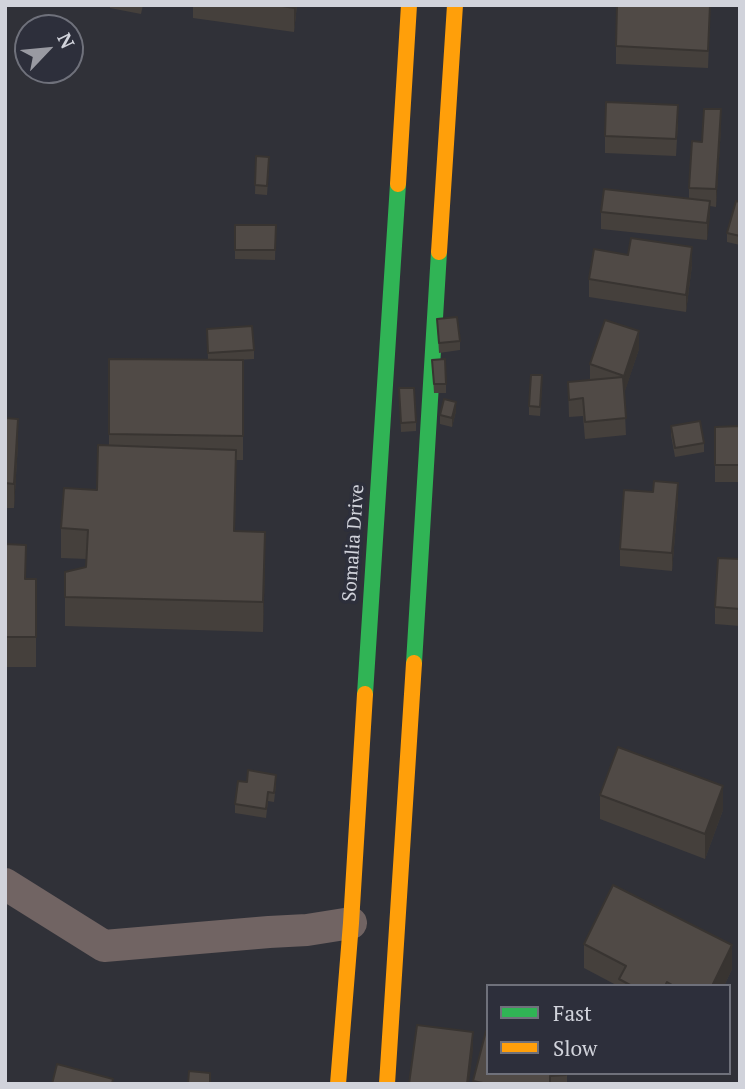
<!DOCTYPE html>
<style>
body{margin:0}
#map{position:relative;width:745px;height:1089px;overflow:hidden;background:#303138;font-family:"PT Serif",serif}
canvas{display:block}
.frame{position:absolute;inset:0;border:7px solid #d1d3db;pointer-events:none}
.legend{position:absolute;left:486px;top:984px;width:245px;height:91px;box-sizing:border-box;background:#2d2f3b;border:2px solid #6f717b;margin:0;padding:9px 12px;list-style:none;font-size:21px;color:#d1d3db}
.legend li{display:flex;align-items:center;gap:14px;height:35px}
.legend b{width:35px;border:2px solid #6f717b}
.north{position:absolute;left:14px;top:14px;width:70px;height:70px;box-sizing:border-box;background:#2d2f3b;border:2px solid #6f717b;border-radius:50%;rotate:64deg;font-size:19px;font-weight:700;line-height:28px;text-align:center;color:#d1d3db}
.north::after{content:'';display:block;margin:auto;width:24px;height:32px;background:#999aa2;clip-path:polygon(50% 0,100% 100%,50% 72%,0 100%)}
</style>
<div id="map">
<canvas width="745" height="1089"></canvas>
<div class="frame"></div>
<ul class="legend">
<li><b style="height:9px;background:#30b455"></b>Fast</li>
<li><b style="height:9px;background:#ff9f0a"></b>Slow</li>
</ul>
<div class="north">N</div>
</div>
<script>
const ctx = document.querySelector('canvas').getContext('2d');
ctx.lineJoin = 'round';
function stroke(path, color, width, dash) { ctx.strokeStyle = color; ctx.lineWidth = width; ctx.lineCap = dash ? 'butt' : 'round'; ctx.setLineDash(dash || []); ctx.stroke(path); }
function paint(path, color) { ctx.fillStyle = color; ctx.fill(path, 'evenodd'); }
function label(font, color, halo, rows, align = 'center') {
  ctx.font = font + ' "PT Serif",serif'; ctx.lineWidth = 7; ctx.setLineDash([]); ctx.textBaseline = 'middle'; ctx.strokeStyle = halo; ctx.fillStyle = color; for (const [text, x, y, turn = 0] of rows) {
    ctx.save(); ctx.translate(x, y); ctx.rotate((+turn || 0) * Math.PI / 180); ctx.textAlign = isNaN(turn) ? turn : align; if (halo) ctx.strokeText(text, 0, 0); ctx.fillText(text, 0, 0); ctx.restore();
  }
}
stroke(new Path2D(`
 M5 884 104 946 269 932 307 930 351 923`), '#716463', 32);
stroke(new Path2D(`
 M414 663 439 252
 M365 694 398 184`), '#30b455', 16);
stroke(new Path2D(`
 M398 184 409 5
 M439 252 455 5
 M338 1084 351 923 365 694
 M387 1084 414 663`), '#ff9f0a', 16);
paint(new Path2D(`
 M110 5H143L141 14 110 8Z
 M193 5H297L294 32 193 18Z
 M710 18 708 68 616 64V46Z
 M678 122 676 156 605 153V136Z
 M721 127 716 207 710 206 707 240 601 229V212L689 199V188L702 142Z
 M256 156 269 166 267 195 255 194Z
 M740 202V245L727 242V233Z
 M235 225H276L275 260 235 259Z
 M628 255 692 265 686 312 589 297V279Z
 M437 319 460 341V350L439 353Z
 M207 329 254 350V359L236 360H243V460H236L235 531 265 562 263 632 65 626V597L86 567 87 559 61 558V528L97 490 109 446V359L208 360Z
 M639 349 624 393 626 435 585 439 583 416 569 417 568 382 590 380V364Z
 M432 360 446 384V393H434Z
 M542 384 540 416 529 415V406Z
 M399 388 416 422V431L401 432Z
 M456 411 452 427 440 424V415Z
 M5 418 18 443 14 508H5Z
 M671 426 704 443V452L675 457 671 435Z
 M740 426V482H715V427Z
 M653 492 678 500 672 571 620 566V549Z
 M5 544 26 579H36V667H5Z
 M740 559V626L715 624V607Z
 M276 784 274 802 268 801 266 818 235 813V804Z
 M600 795 723 810 705 859 600 819Z
 M584 944 732 969 724 986H618L584 968Z
 M488 1073H567V1084H473V1081Z`), '#45403c');
paint(new Path2D(`
 M294 5H297L294 32Z
 M721 109V127L716 207V189Z
 M710 201V218L707 240V223Z
 M692 247V265L686 312V295Z
 M639 331V349L624 394V376Z
 M456 402V411L452 427V418Z
 M18 419V443L14 508V484Z
 M678 483V500L672 571V553Z
 M265 532V562L263 632V602Z
 M723 786V810L705 859V834Z
 M732 945V969L724 986H712Z
 M473 1032V1050L469 1084H467Z`), '#383431');
const building = new Path2D(`
 M277 5H294V8Z
 M617 5H710L708 51 616 46Z
 M606 102 678 105 676 139 605 136Z
 M704 109H721L716 189 689 188 692 141 702 142Z
 M256 156 269 157 267 186 255 185Z
 M604 189 710 201 707 223 601 212Z
 M736 201 740 202V236L727 233Z
 M235 225H276L275 250H235Z
 M631 238 692 247 686 295 589 279 594 249 628 255Z
 M457 317 460 341 439 343 437 319Z
 M605 320 639 331 624 376 590 364Z
 M252 326 254 350 208 353 207 329Z
 M109 359 243 360V436L109 434Z
 M445 359 446 384H434L432 360Z
 M531 375H542L540 407 529 406Z
 M623 377 626 418 585 422 583 398 569 400 568 382Z
 M399 388H414L416 422 401 423Z
 M444 399 456 402 452 418 440 415Z
 M5 418 18 419 14 484 5 483Z
 M700 421 704 443 675 448 671 426Z
 M740 426V465H715V427Z
 M98 445 236 450 234 531 265 532 263 602 65 597V572L86 567 88 530 61 528 64 488 97 490Z
 M654 481 678 483 672 553 620 549 624 490 653 492Z
 M5 544 26 545 25 579H36V637H5Z
 M718 558 740 559V609L715 607Z
 M618 747 723 786 705 834 600 795Z
 M248 770 276 775 274 793 268 792 266 809 235 804 238 781 247 782Z
 M613 885 732 945 712 986H674L667 982 665 986H632L619 979 626 966 584 944Z
 M417 1025 473 1032 467 1084H409Z
 M486 1031 488 1032V1073H566V1075L550 1076V1084H488L473 1081Z
 M57 1064 113 1079 112 1084H52Z
 M189 1071 210 1073V1084H188Z`);
paint(building, '#504a46');
stroke(building, '#383431', 2);
label('19px', '#d1d3db', '#2d2f3b', [
 ["Somalia Drive",354,543,-86]
]);
</script>
